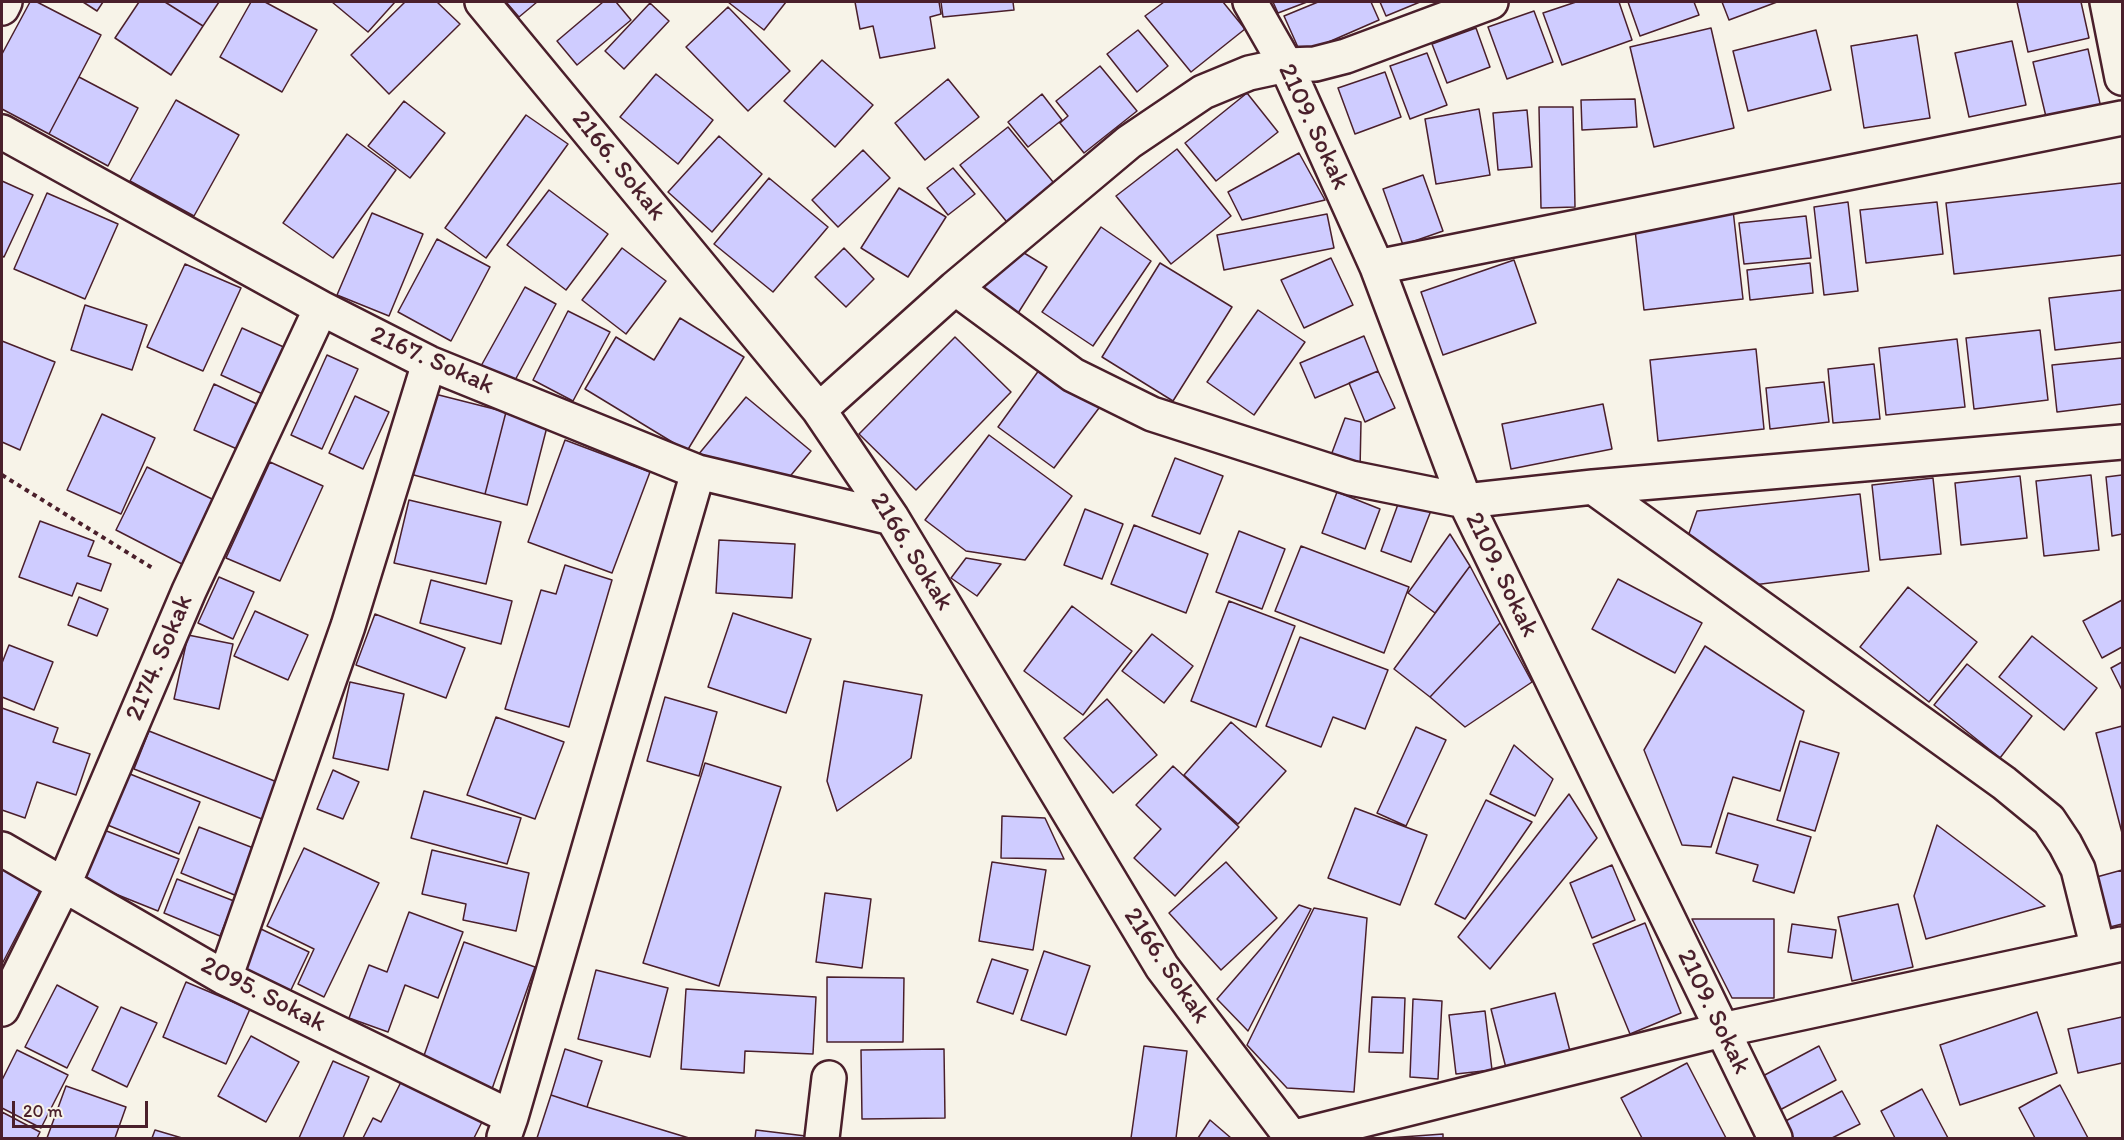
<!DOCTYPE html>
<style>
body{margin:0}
#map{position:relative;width:2124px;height:1140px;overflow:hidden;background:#f7f3e8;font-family:Itim,sans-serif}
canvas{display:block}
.frame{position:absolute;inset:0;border:3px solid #4a1f2b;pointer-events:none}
.scale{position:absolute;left:12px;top:1101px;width:136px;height:27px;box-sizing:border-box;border:3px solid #4a1f2b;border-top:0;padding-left:8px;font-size:18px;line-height:21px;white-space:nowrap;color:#4a1f2b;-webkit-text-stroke:4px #f7f3e8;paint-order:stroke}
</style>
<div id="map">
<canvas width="2124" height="1140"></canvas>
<div class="frame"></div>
<div class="scale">20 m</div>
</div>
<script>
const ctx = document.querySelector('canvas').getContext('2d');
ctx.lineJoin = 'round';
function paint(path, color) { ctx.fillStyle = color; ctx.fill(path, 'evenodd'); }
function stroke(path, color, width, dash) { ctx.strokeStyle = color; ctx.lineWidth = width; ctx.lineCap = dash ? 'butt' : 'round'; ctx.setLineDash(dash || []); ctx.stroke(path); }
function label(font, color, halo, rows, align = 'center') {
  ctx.font = font + ' Itim,sans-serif'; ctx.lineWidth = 4.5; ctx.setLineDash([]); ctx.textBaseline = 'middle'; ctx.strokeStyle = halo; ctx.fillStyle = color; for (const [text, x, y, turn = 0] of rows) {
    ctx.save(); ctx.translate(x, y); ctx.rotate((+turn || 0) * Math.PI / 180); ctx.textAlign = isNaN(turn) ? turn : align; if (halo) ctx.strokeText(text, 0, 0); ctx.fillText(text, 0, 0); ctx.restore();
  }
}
const building = new Path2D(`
 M30 2H37L101 35 49 134 2 109V54Z
 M83 2H103L97 11Z
 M139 2H165L203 26 171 75 115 38Z
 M165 2H219L203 26Z
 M251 2H265L317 30 282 92 220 57Z
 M332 2H395L368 32Z
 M405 2H437L460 24 389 94 351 55Z
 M506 2H537L519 17Z
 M603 2H616L631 20 577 65 557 41Z
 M728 2H786L764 30Z
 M855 2H939L941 14 930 17 935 48 880 58 873 26 860 29Z
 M941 2H1013L1014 10 943 17Z
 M1164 2H1223L1245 29 1191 72 1145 16Z
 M1273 2H1307L1278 13Z
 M1318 2H1371L1379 20 1301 54 1284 16Z
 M1380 2H1420L1386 16Z
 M1576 2H1619L1632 40 1562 65 1543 13Z
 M1628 2H1694L1699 15 1640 36Z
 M1722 2H1777L1729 20Z
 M2017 2H2081L2089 38 2028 52Z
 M650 3 669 21 624 69 605 51Z
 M728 7 790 71 748 111 686 47Z
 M1534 11 1553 62 1507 79 1488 27Z
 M1476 28 1490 67 1447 83 1432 44Z
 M1711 28 1734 128 1654 147 1630 47Z
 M1138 30 1168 66 1137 92 1107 54Z
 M1816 30 1831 90 1748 111 1733 51Z
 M1917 35 1930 118 1864 128 1851 46Z
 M2012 41 2026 105 1969 117 1955 53Z
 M2088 49 2101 108 2047 121 2033 62Z
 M1427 53 1447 105 1410 119 1390 66Z
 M822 60 873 105 835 147 784 101Z
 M1100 66 1137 111 1084 153 1060 123 1068 116 1056 101Z
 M1385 72 1401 117 1355 134 1338 88Z
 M656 74 713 120 678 164 620 117Z
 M79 77 138 108 108 166 49 134Z
 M948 79 979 117 925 160 895 123Z
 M1247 93 1278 132 1216 181 1185 143Z
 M1042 94 1062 120 1028 147 1008 122Z
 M1635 99 1637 127 1582 130 1581 100Z
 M176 100 239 135 194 216 130 181Z
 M404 101 445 133 410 178 368 146Z
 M1539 107H1573L1575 207 1541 208Z
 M1479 109 1490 175 1436 184 1425 119Z
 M1527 110 1532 167 1498 170 1493 113Z
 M526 115 568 144 486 258 445 228Z
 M1008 127 1058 188 1011 227 960 165Z
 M347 134 396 170 333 258 283 223Z
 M719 136 762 174 712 232 668 192Z
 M1177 149 1231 216 1171 264 1116 196Z
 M863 150 890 178 838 227 812 200Z
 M1299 153 1325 200 1242 220 1228 192Z
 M953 168 975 194 948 215 927 188Z
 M1423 175 1443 231 1403 245 1383 189Z
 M769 178 828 227 773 292 714 244Z
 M2 181 33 195 4 257 2 256Z
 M2122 183V255L1954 274 1946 203Z
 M899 188 946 217 908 277 861 248Z
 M549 190 608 234 566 290 507 245Z
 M47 193 118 224 85 299 14 269Z
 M1848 202 1858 291 1824 295 1814 207Z
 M1937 202 1943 254 1866 263 1860 210Z
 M1733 210 1743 299 1644 310 1634 221Z
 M372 213 423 234 389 316 337 295Z
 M1327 214 1334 248 1224 270 1217 235Z
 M1806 216 1811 258 1744 264 1739 223Z
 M1101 227 1151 261 1093 346 1042 312Z
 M437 239 490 267 451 341 398 312Z
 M1011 245 1047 267 1015 318 979 296Z
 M622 248 666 281 626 334 582 300Z
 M844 248 874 279 846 307 815 277Z
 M1331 258 1353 305 1304 328 1281 280Z
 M1514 260 1536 323 1443 355 1421 292Z
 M1160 263 1232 307 1173 401 1102 357Z
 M1810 263 1813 293 1750 300 1747 270Z
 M185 264 241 288 203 371 147 347Z
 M525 287 556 304 513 384 481 366Z
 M2122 290V342L2055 350 2049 298Z
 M85 305 147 325 132 370 71 350Z
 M1258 310 1305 342 1254 415 1207 382Z
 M568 311 610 332 573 401 533 380Z
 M680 318 744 357 687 451 585 389 616 337 654 360Z
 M242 328 288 349 267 396 221 375Z
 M2040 330 2048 400 1974 409 1966 338Z
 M1364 336 1378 371 1315 398 1300 363Z
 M955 337 1011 392 916 490 859 434Z
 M1957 339 1965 407 1886 415 1879 348Z
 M2 341 55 362 20 450 2 442Z
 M1756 349 1764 429 1658 441 1650 360Z
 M327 355 358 369 322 449 291 435Z
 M2122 358V404L2057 412 2052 365Z
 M1874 364 1880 419 1833 423 1828 369Z
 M1042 366 1099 408 1054 468 998 427Z
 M1378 371 1395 408 1365 422 1349 383Z
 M1824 382 1829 422 1770 429 1766 388Z
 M214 384 257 404 237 449 194 430Z
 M431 393 506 412 485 494 410 474Z
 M355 396 389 412 363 469 329 453Z
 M746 397 811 451 787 480 698 455Z
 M1603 404 1612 449 1511 469 1502 424Z
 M506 412 548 423 527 505 485 494Z
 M102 414 155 438 121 514 67 490Z
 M1345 418 1361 422 1360 470 1330 458Z
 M989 435 1072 496 1025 560 966 551 925 520Z
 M565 440 650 472 612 573 528 542Z
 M1175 458 1223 476 1200 534 1152 516Z
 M270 462 323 486 280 581 226 558Z
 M147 467 214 500 182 564 116 530Z
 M2091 475 2099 550 2044 556 2036 481Z
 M2122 475V534L2112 536 2106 477Z
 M2020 476 2027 538 1961 545 1955 483Z
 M1933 478 1941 554 1880 560 1872 485Z
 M1337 492 1380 509 1365 549 1322 533Z
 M1860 494 1869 571 1753 585 1687 539 1697 511Z
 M1401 496 1432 508 1411 562 1381 551Z
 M409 500 501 522 486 584 394 563Z
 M1085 509 1123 524 1102 579 1064 565Z
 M40 521 94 541 88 556 111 564 101 591 77 583 72 596 19 577Z
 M1134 525 1208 554 1186 613 1111 584Z
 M1239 531 1285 549 1262 609 1216 592Z
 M1450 534 1470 566 1435 613 1408 593Z
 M719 540 795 544 792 598 716 593Z
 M1301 546 1409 587 1384 653 1275 611Z
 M966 558 1001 564 977 596 951 578Z
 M565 565 612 580 569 727 505 709 541 590 556 594Z
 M1470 566 1500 623 1430 697 1394 669Z
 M219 577 254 592 233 639 198 623Z
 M1618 579 1702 623 1675 673 1592 629Z
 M431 580 512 601 501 644 420 623Z
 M1908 587 1977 642 1929 702 1860 647Z
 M79 597 108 609 97 636 68 625Z
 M2122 600V647L2102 658 2083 621Z
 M1229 601 1295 626 1256 727 1191 701Z
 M1072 606 1132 651 1083 715 1024 671Z
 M255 611 308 635 288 680 234 656Z
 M733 613 811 639 786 713 708 687Z
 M375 614 465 648 446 698 356 665Z
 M1500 623 1532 682 1465 727 1430 697Z
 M1152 634 1193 666 1164 703 1122 671Z
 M188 635 233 644 219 709 174 699Z
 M2032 636 2097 688 2064 730 1999 677Z
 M1300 637 1388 670 1365 729 1333 717 1321 747 1266 726Z
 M9 645 53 662 34 710 2 697V663Z
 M1705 646 1804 711 1780 791 1733 777 1711 847 1682 845 1644 750Z
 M2122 662V690L2111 668Z
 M1967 664 2032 716 2000 758 1934 705Z
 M844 681 922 695 911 758 837 811 827 781Z
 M350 682 404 694 388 770 333 758Z
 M665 697 717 712 699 776 647 761Z
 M1107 699 1157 755 1113 793 1064 738Z
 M2 708 58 728 53 742 90 754 76 795 37 782 25 818 2 810Z
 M496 717 564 742 535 819 467 795Z
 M1231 722 1286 771 1238 824 1184 775Z
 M2122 726V833L2096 733Z
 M1416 727 1446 740 1406 826 1377 813Z
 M149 731 277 782 262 819 134 769Z
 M1800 741 1839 753 1815 831 1777 820Z
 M1514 745 1553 779 1535 816 1490 794Z
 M705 763 781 787 719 986 643 963Z
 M1173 766 1239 827 1175 896 1134 858 1161 829 1136 805Z
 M333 770 359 782 343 819 317 809Z
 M125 772 200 802 179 854 105 824Z
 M424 791 521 818 507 864 411 838Z
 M1569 794 1597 838 1490 969 1458 937Z
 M1486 800 1532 822 1465 919 1435 904Z
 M1355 808 1427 835 1400 905 1328 878Z
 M1728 813 1811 837 1794 893 1753 881 1758 865 1716 853Z
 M1002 816 1045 818 1064 859 1001 858Z
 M1937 825 2045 906 1926 939 1914 896Z
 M199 827 256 849 237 896 181 873Z
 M104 830 179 859 158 911 83 881Z
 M304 848 379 883 324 997 298 984 314 949 267 926Z
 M432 850 529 873 516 931 463 920 466 904 422 894Z
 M992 862 1046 870 1033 950 979 941Z
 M1226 862 1277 918 1221 970 1169 913Z
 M1612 865 1635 920 1592 938 1570 883Z
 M2 868 41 889 2 964Z
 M2122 870V924L2106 928 2093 878Z
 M177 879 234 901 220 936 164 913Z
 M825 893 871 899 862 968 816 962Z
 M1898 904 1913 967 1852 981 1838 917Z
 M1299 905 1311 909 1248 1031 1217 999Z
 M1314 908 1367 918 1354 1092 1287 1088 1247 1045Z
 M409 912 463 932 438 998 405 985 388 1032 349 1018 369 965 387 972Z
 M1692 919H1774V998H1732Z
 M1645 923 1681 1013 1630 1034 1593 944Z
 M1792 924 1836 930 1832 958 1788 952Z
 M261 929 309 952 290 992 242 968Z
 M464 942 535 967 492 1089 421 1064Z
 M1044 951 1090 966 1066 1035 1021 1020Z
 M992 959 1028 970 1013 1014 977 1002Z
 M596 970 668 988 650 1057 578 1039Z
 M827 977 904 978 903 1042H827Z
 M186 982 250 1009 226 1064 163 1037Z
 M57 985 98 1007 67 1068 25 1047Z
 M686 989 816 997 813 1054 745 1051 744 1073 681 1069Z
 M1555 993 1571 1055 1507 1072 1491 1009Z
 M1372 997 1405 998 1403 1053 1369 1052Z
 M1413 999 1442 1001 1438 1079 1410 1077Z
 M121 1007 157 1023 127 1087 92 1070Z
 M1485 1011 1492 1070 1456 1074 1449 1015Z
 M2037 1012 2057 1073 1960 1105 1940 1045Z
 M2122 1017V1063L2078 1073 2068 1029Z
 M251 1036 299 1062 266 1122 218 1096Z
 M1144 1046 1187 1051 1176 1138H1131Z
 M1819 1046 1836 1080 1778 1111 1761 1077Z
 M565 1049 602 1061 587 1107 551 1095Z
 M944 1049 945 1118 862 1119 861 1050Z
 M17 1050 68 1075 41 1128 2 1108V1080Z
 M333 1061 369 1077 343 1138H299Z
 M1687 1063 1726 1138H1642L1621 1098Z
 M401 1082 482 1122 474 1138H363L373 1118 381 1122Z
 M2060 1085 2088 1138H2035L2019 1108Z
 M66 1086 126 1107 115 1138H47Z
 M1922 1089 1948 1138H1895L1881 1111Z
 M1842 1091 1860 1124 1832 1138H1787L1780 1124Z
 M551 1095 587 1107 689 1138H537Z
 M2 1112 40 1132 37 1138H2Z
 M1210 1120 1231 1138H1198Z
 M155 1130 182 1138H152Z
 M756 1130 814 1137V1138H755Z
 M1443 1134V1138H1388Z`);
paint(building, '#cfccff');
stroke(building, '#4a1f2b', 1.5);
const minor = new Path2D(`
 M482 2 819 410 892 518 1162 967 1292 1138
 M1250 2 1286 65 1377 267 1465 501 1775 1138
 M2107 2 2122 78
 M2 8 5 2
 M2 132 321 308 429 363 698 472 892 518
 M1377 267 2122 118
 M955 288 1073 375 1152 414 1351 478 1465 501 1593 487 2122 442
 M819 410 955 288 1129 142 1203 92 1249 73 1286 65 1315 64 1346 56 1491 2
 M1593 487 2004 783 2049 820 2065 844 2078 869 2098 949
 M2 849 225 978 511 1117 504 1137
 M225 978 348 626 429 363
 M2 1009 64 884 189 591 321 308
 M511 1117 698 472
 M822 1138 829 1078
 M1291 1138 1722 1030 2122 944`);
stroke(minor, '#4a1f2b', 38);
stroke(new Path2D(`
 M2 475 154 569`), '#4a1f2b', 4, [4.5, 4.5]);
stroke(minor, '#f7f3e8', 33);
label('26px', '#4a1f2b', '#f7f3e8', [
 ["2109. Sokak",1313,127,65],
 ["2166. Sokak",618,166,51],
 ["2167. Sokak",432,361,24],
 ["2166. Sokak",911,552,58],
 ["2109. Sokak",1501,575,64],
 ["2174. Sokak",160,658,-67],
 ["2166. Sokak",1166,966,56],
 ["2095. Sokak",263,995,27],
 ["2109. Sokak",1713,1012,64]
]);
</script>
